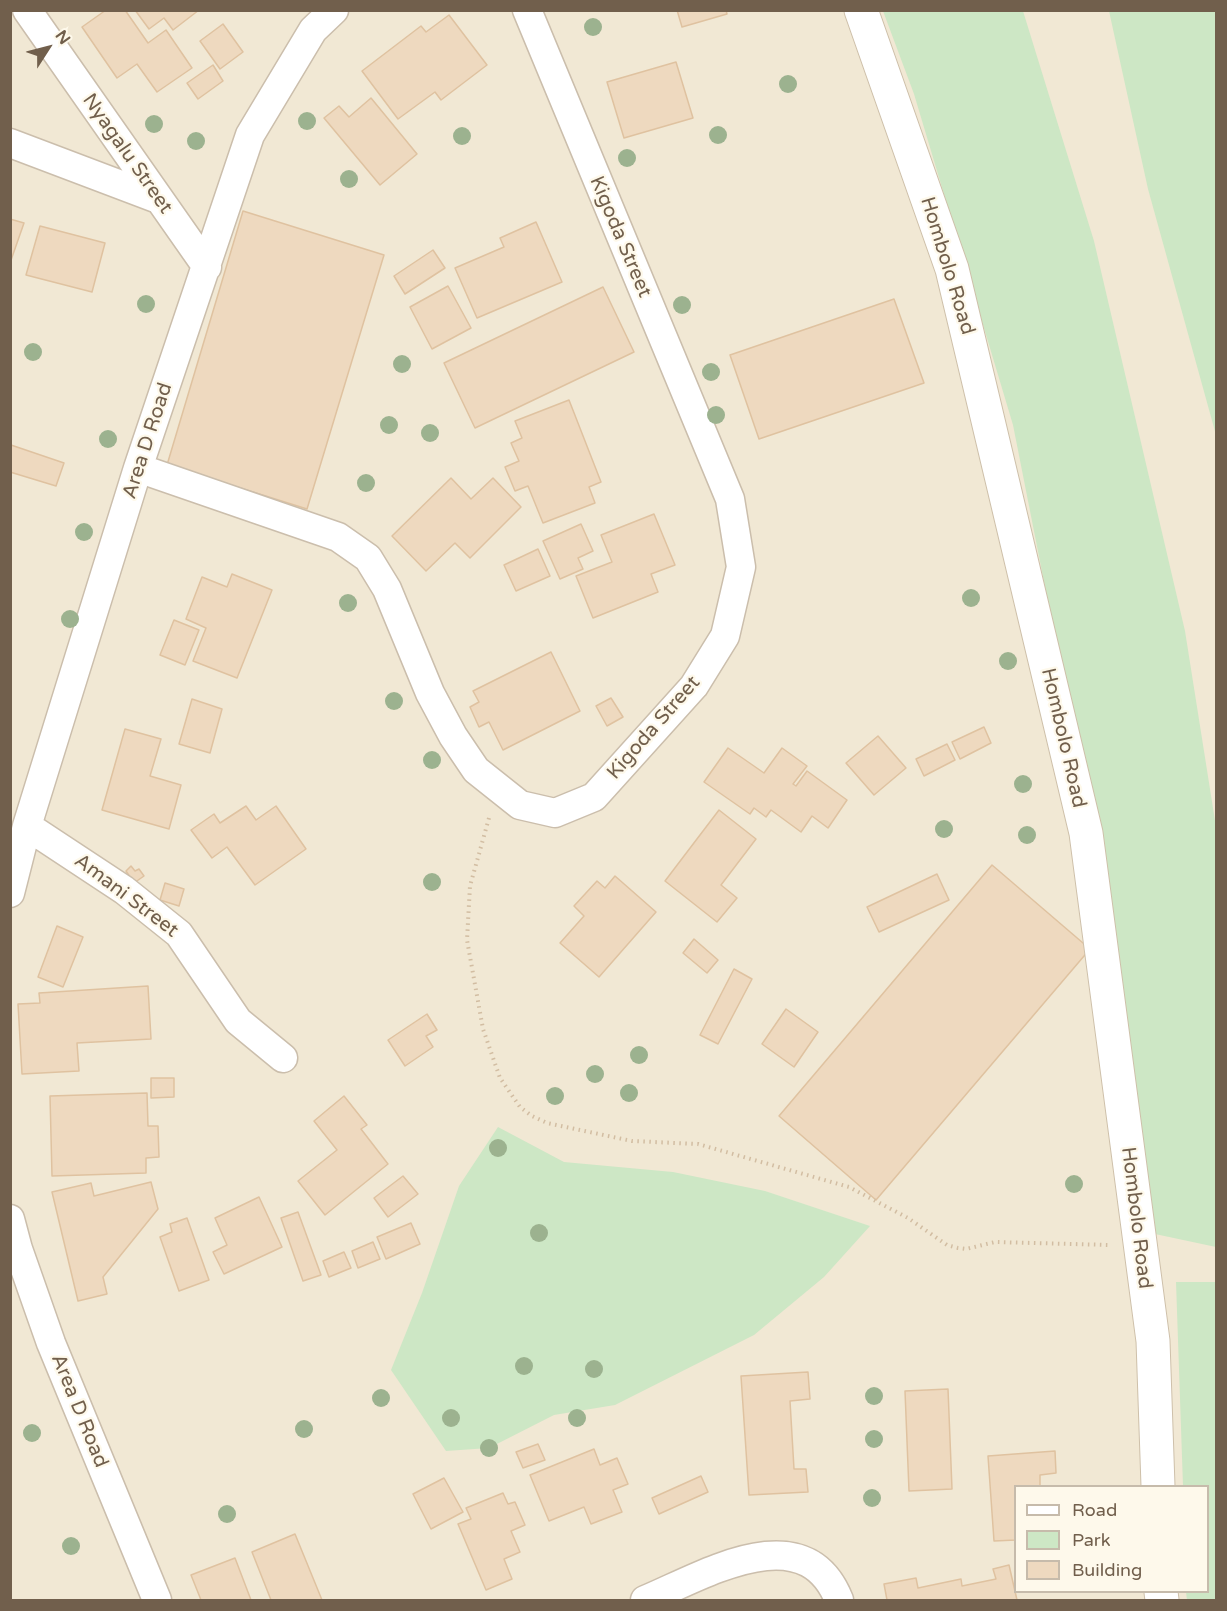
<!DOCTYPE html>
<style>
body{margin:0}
#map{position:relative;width:1227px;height:1611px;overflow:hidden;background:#faf5e5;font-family:"Varela Round",sans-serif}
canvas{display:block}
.frame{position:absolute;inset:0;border:12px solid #715f4c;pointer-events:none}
.legend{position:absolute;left:1014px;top:1485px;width:195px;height:108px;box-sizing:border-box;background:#fef9eb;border:2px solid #c6bbab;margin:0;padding:8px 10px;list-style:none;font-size:18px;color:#715f4c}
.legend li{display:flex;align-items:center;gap:12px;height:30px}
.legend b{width:30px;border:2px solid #c6bbab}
.north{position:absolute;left:18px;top:18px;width:60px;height:60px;-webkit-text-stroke:4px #fef9eb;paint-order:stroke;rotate:54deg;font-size:16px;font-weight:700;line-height:24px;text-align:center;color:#715f4c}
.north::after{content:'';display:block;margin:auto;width:21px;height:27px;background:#715f4c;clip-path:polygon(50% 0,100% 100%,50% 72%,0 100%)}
</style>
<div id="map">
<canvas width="1227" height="1611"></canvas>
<div class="frame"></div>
<ul class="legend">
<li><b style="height:8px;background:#fff"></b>Road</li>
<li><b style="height:16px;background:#cde7c5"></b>Park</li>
<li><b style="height:16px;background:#eed9bf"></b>Building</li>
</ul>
<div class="north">N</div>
</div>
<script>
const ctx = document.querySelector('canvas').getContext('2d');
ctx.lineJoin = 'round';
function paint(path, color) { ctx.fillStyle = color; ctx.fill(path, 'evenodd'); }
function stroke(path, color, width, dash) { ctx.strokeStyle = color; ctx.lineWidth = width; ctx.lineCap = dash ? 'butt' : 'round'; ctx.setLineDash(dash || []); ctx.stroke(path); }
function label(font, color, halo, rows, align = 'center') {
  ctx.font = font + ' "Varela Round",sans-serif'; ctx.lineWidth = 4.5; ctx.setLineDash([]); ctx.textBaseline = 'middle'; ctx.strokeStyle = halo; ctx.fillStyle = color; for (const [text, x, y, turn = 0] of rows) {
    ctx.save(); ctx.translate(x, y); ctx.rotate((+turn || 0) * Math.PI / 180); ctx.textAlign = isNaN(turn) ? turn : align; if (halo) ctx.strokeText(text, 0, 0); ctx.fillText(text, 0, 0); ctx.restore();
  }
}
paint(new Path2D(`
 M11 11H1216V1600H11ZM1016 1486H1208V1592H1016Z`), '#f1e8d4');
paint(new Path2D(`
 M883 11H1023L1094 241 1185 631 1216 827V1247L1155 1234 1068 703 1013 425 914 94Z
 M1109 11H1216V435L1148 189Z
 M498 1127 564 1162 673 1172 765 1191 870 1226 824 1277 754 1335 615 1405 554 1415 489 1448 446 1451 391 1370 422 1293 459 1186Z
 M1176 1282H1216V1600H1187L1186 1592H1208V1486H1183Z`), '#cde7c5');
const building = new Path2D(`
 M106 10H125L148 43 166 30 192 68 157 92 137 64 117 78 82 27Z
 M135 10H199L173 30 164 18 149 29Z
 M677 10H726L727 14 682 27Z
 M449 15 487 65 441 100 435 92 398 119 362 71 421 26 426 32Z
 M223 24 243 52 220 69 200 41Z
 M676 62 693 118 624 138 607 82Z
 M213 65 223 81 198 99 187 83Z
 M371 98 417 154 380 185 324 118 339 106 349 117Z
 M243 211 384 255 307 509 167 465Z
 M10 219 24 223 10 263Z
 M536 222 562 282 477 318 455 268 504 247 500 238Z
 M40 226 105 243 92 292 26 275Z
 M433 250 445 268 405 294 394 276Z
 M448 286 471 328 432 349 410 307Z
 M603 287 634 352 475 428 444 363Z
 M894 299 924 383 759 439 730 355Z
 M569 400 601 482 589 487 595 503 543 523 528 486 515 491 505 467 519 461 511 443 522 438 515 421Z
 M11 445 64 463 56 486 10 472Z
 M451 478 471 499 493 478 521 507 470 558 455 543 426 571 392 536Z
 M654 514 675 565 651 574 658 592 593 618 576 576 612 562 601 535Z
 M581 524 593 551 578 558 583 569 560 579 543 541Z
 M538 549 550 576 516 591 504 565Z
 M232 574 272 590 237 678 193 661 206 628 186 619 202 577 227 587Z
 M174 620 199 630 185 665 160 655Z
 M551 652 580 711 503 750 489 722 479 727 470 707 479 702 473 691Z
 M611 698 623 717 607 726 596 706Z
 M192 699 222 709 210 753 179 744Z
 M984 727 991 743 960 759 952 742Z
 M125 729 161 739 150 776 181 785 169 829 102 810Z
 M878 736 906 768 874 795 846 763Z
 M947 744 955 760 924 776 916 759Z
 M728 748 764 773 782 748 807 766 793 784 796 786 807 771 847 800 828 828 812 816 801 832 771 810 766 817 754 808 750 814 704 782Z
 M246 806 256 820 276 806 306 849 255 885 227 847 212 858 191 830 214 814 220 823Z
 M719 810 756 839 721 885 737 898 717 922 665 881Z
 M992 865 1090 949 876 1200 779 1116Z
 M131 866 135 871 139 869 144 876 134 883 126 871Z
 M937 874 949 900 879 932 867 907Z
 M615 876 656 912 599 977 560 943 584 916 574 906 597 881 605 888Z
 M165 883 184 889 179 906 160 900Z
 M57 926 83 937 63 987 38 977Z
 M694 939 718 960 707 973 683 953Z
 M734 969 752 979 718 1044 700 1035Z
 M148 986 151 1039 77 1043 79 1071 22 1074 18 1004 40 1003 39 993Z
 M786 1009 818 1032 794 1067 762 1044Z
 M427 1014 437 1030 426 1036 433 1047 405 1066 388 1040Z
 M151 1078H174V1097L151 1098Z
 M147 1093 148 1126H158L159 1157 146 1158V1173L52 1176 50 1096Z
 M344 1096 367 1125 361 1129 388 1164 325 1215 298 1181 337 1150 314 1121Z
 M403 1176 418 1194 388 1217 374 1198Z
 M151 1182 158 1209 103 1277 107 1294 78 1301 52 1192 91 1183 94 1196Z
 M259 1197 282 1247 224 1274 213 1252 227 1245 215 1218Z
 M298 1212 321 1275 303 1281 281 1218Z
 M187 1218 209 1280 179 1291 160 1237 172 1232 170 1224Z
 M411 1223 420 1244 386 1259 377 1237Z
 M373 1242 380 1259 358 1268 352 1251Z
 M344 1252 351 1268 329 1277 323 1261Z
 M808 1372 810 1399 790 1401 794 1469H806L808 1492 749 1495 741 1376Z
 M948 1389 952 1489 909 1491 905 1391Z
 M538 1444 545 1460 523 1468 516 1452Z
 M594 1449 600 1465 617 1458 628 1484 613 1490 622 1512 591 1524 584 1507 549 1521 530 1475Z
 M1055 1451 1056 1473 1040 1475V1486H1016V1540L994 1541 988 1456Z
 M701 1476 708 1492 659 1514 652 1498Z
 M444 1478 463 1512 431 1529 413 1494Z
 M503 1493 508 1504 515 1502 525 1525 511 1531 520 1552 504 1559 512 1579 486 1590 458 1524 471 1519 466 1508Z
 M295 1534 322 1600H271L252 1552Z
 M235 1558 251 1600H201L191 1575Z
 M1009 1565 1017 1600H887L884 1584 916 1578 918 1588 961 1579 962 1586 996 1579 993 1569Z`);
paint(building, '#eed9bf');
stroke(building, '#dfc2a0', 1.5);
const street = new Path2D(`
 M27 10 207 267
 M10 143 158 199
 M138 468 338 537 368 558 387 589 430 693 453 736 476 770 520 805 555 813 594 797 694 686 725 636 741 567 730 499 527 10
 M27 826 124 890 179 934 238 1021 283 1058
 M10 893 27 826 138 468 250 135 313 30 334 10
 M10 1219 18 1249 51 1343 157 1600
 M645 1600C703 1576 804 1513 839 1600`);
const secondary = new Path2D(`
 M861 10 952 269 1086 833 1153 1341 1158 1486
 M1161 1592 1162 1600`);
stroke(street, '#cbbeac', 31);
stroke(secondary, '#cec0aa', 35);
stroke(new Path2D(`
 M489 818 470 886 467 940 483 1029 500 1078 520 1107 532 1116 547 1123 632 1141 698 1144 849 1187 908 1218 947 1245 958 1248 966 1249 995 1242 1110 1245`), '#d2bda2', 4, [1.5, 4.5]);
stroke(street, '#fff', 28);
stroke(secondary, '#fff', 33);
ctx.fillStyle = '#9cb28f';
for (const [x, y] of [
 [593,27],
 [788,84],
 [307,121],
 [154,124],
 [718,135],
 [462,136],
 [196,141],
 [627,158],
 [349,179],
 [146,304],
 [682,305],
 [33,352],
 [402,364],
 [711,372],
 [716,415],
 [389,425],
 [430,433],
 [108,439],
 [366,483],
 [84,532],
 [971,598],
 [348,603],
 [70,619],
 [1008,661],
 [394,701],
 [432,760],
 [1023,784],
 [944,829],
 [1027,835],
 [432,882],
 [639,1055],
 [595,1074],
 [629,1093],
 [555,1096],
 [498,1148],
 [1074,1184],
 [539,1233],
 [524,1366],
 [594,1369],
 [874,1396],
 [381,1398],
 [451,1418],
 [577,1418],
 [304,1429],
 [32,1433],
 [874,1439],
 [489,1448],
 [872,1498],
 [227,1514],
 [71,1546]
]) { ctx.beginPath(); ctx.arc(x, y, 9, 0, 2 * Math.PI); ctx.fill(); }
label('20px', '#715f4c', '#fef9eb', [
 ["Nyagalu Street",127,154,55],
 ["Kigoda Street",620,237,67],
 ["Hombolo Road",947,266,73],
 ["Area D Road",148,441,-72],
 ["Kigoda Street",654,728,-49],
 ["Hombolo Road",1063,738,77],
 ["Amani Street",126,896,37],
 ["Hombolo Road",1136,1218,83],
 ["Area D Road",79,1411,68]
]);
</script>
